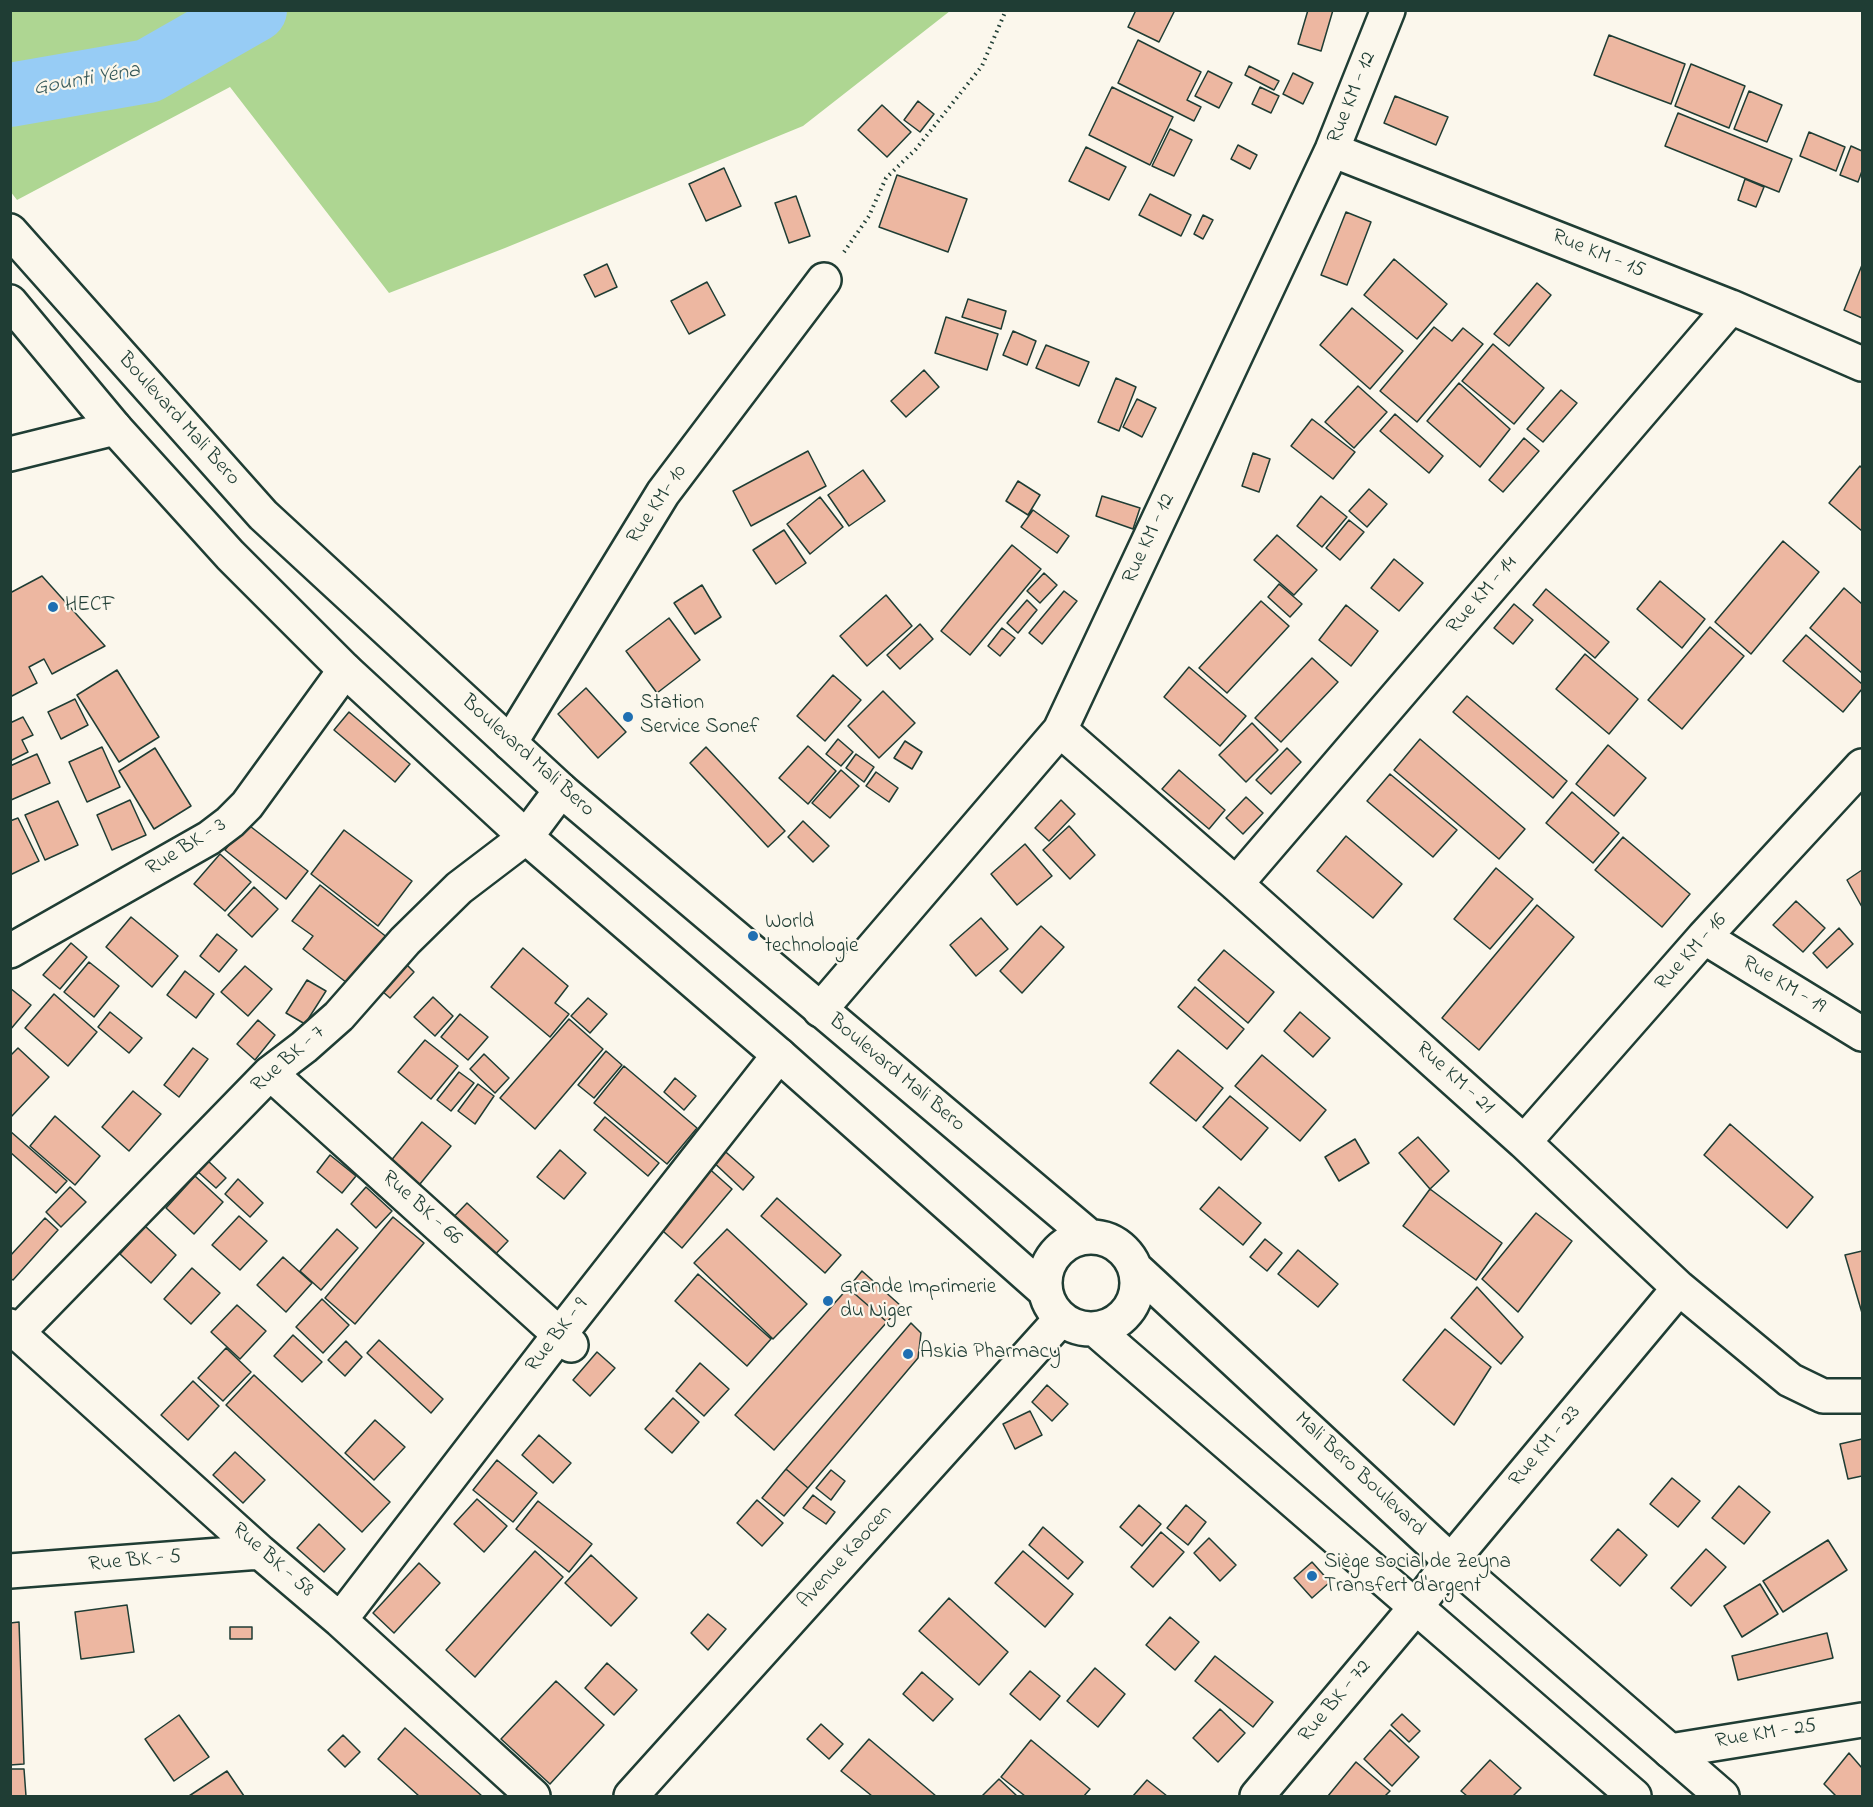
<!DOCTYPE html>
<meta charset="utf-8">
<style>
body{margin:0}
#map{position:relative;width:1873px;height:1807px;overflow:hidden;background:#fbf7ec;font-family:"Indie Flower",sans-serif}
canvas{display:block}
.frame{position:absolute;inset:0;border:12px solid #1f3d34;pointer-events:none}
</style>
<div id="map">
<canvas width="1873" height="1807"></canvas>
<div class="frame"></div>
</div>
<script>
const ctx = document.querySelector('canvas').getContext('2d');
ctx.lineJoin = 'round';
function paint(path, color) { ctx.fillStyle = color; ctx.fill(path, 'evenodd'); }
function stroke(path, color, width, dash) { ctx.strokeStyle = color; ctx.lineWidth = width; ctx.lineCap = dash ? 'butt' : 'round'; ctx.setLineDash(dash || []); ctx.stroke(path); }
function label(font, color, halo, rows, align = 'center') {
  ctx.font = font + ' "Indie Flower",sans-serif'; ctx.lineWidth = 4.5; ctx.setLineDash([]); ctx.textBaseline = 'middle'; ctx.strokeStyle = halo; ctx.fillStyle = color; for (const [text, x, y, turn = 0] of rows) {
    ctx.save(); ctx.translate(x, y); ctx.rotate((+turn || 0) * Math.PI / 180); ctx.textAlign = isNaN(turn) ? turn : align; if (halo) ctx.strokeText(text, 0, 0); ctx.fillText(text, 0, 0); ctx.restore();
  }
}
paint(new Path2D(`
 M10 11 11 10 950 11 803 126 505 248 389 293 230 87 17 200 10 191Z`), '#aed692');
stroke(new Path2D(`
 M10 95 148 71 255 10`), '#97ccf5', 64);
const building = new Path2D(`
 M1136 10H1175L1159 42 1128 27Z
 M1308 10H1333L1321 51 1298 44Z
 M1609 35 1685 64 1671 104 1594 75Z
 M1138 40 1201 72 1187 100 1201 107 1194 121 1118 83Z
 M1691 64 1745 86 1729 128 1675 106Z
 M1249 66 1279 81 1274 90 1245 75Z
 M1208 71 1232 83 1219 108 1195 96Z
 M1293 73 1313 83 1303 104 1283 94Z
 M1112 87 1173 117 1150 165 1089 135Z
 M1260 87 1279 96 1271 113 1252 104Z
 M1749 91 1782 105 1767 142 1734 129Z
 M1395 96 1448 117 1436 145 1384 123Z
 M918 101 934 114 920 132 904 120Z
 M882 105 911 132 887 157 858 130Z
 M1678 113 1792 159 1779 192 1665 146Z
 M1170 129 1192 140 1174 176 1152 166Z
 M1809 132 1845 147 1836 171 1800 156Z
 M1238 145 1257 155 1250 169 1231 159Z
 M1851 146 1862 151V171L1858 182 1840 175Z
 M1086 147 1126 167 1109 200 1069 181Z
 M724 168 741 206 706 221 689 184Z
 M897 175 967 199 948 252 879 227Z
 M1745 179 1764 187 1756 207 1738 200Z
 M1150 194 1191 215 1181 236 1139 215Z
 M796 196 810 236 789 243 775 203Z
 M1346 212 1371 222 1347 285 1321 275Z
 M1203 215 1213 220 1203 239 1194 234Z
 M1394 259 1447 304 1417 339 1364 295Z
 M607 264 617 287 595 297 584 275Z
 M1862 265V318L1844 310Z
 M707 282 725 315 689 334 671 301Z
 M1537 283 1551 295 1509 346 1494 334Z
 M968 299 1006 311 1001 329 962 317Z
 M1352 308 1403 351 1370 389 1320 345Z
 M946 317 998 334 987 370 935 353Z
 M1434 327 1452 341 1463 328 1483 344 1417 422 1380 391Z
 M1013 331 1036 341 1027 365 1003 355Z
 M1493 344 1544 388 1514 424 1462 381Z
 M1046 345 1089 362 1079 386 1036 368Z
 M924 370 939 387 906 417 891 401Z
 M1116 378 1136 387 1119 431 1098 422Z
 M1459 383 1510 429 1480 467 1427 421Z
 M1358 386 1387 412 1354 448 1325 422Z
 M1561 390 1577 403 1543 442 1527 429Z
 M1137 399 1156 408 1142 437 1123 427Z
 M1395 414 1443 456 1429 473 1380 431Z
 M1312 419 1355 452 1333 479 1291 446Z
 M1524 438 1539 451 1503 492 1489 480Z
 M808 451 826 486 751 526 733 491Z
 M1253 453 1270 459 1259 492 1242 486Z
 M1860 466 1862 468V531L1829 503Z
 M863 470 885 501 849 526 828 495Z
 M1018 481 1040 495 1028 515 1006 501Z
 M1369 489 1387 504 1367 527 1349 511Z
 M1102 496 1140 508 1133 529 1096 516Z
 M1321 496 1347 517 1322 547 1297 526Z
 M820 497 843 527 810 554 787 524Z
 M1033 510 1069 536 1057 553 1021 527Z
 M1349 520 1364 532 1340 560 1326 548Z
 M784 530 806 563 776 584 753 550Z
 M1277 535 1317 570 1294 595 1254 560Z
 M1783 541 1819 572 1751 654 1715 622Z
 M1012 545 1041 569 970 655 941 631Z
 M1394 559 1423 583 1399 611 1371 588Z
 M1044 573 1057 585 1040 603 1027 591Z
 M42 576 105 646 52 674 44 659 29 667 37 683 10 697V593Z
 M1660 581 1705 619 1682 648 1637 609Z
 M1279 584 1302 604 1290 617 1268 597Z
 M702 585 721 617 695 634 674 603Z
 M1844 588 1862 604V673L1810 628Z
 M1546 589 1609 642 1595 658 1533 605Z
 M1064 591 1077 601 1042 644 1029 633Z
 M886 595 912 626 867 666 840 636Z
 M1027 600 1037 610 1018 633 1007 623Z
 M1261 601 1289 626 1227 693 1199 668Z
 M1514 604 1533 620 1513 644 1494 628Z
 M1346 605 1378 631 1351 666 1319 640Z
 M669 618 700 660 657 693 626 651Z
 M920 624 933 639 900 669 887 655Z
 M1710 627 1744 656 1682 729 1648 700Z
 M1002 628 1015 638 1000 656 988 646Z
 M1806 635 1862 684V689L1843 712 1783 661Z
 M1585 654 1638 699 1609 734 1556 689Z
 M1312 658 1338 682 1281 742 1255 718Z
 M1189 667 1246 716 1220 746 1164 697Z
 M117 670 159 737 119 762 77 695Z
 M833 675 861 700 825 741 797 716Z
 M586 688 626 732 598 758 558 714Z
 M883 691 915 723 879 758 848 726Z
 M1467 696 1567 781 1553 798 1453 712Z
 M75 699 88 725 61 739 48 712Z
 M349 712 410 764 395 782 334 730Z
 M23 717 33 735 22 740 28 752 10 761V723Z
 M1252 723 1278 750 1246 782 1219 755Z
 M838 739 853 752 841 766 826 754Z
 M1420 739 1525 829 1499 859 1394 770Z
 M905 741 922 752 912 769 894 758Z
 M1608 745 1646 778 1614 816 1576 784Z
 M808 746 836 771 808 804 779 778Z
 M102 747 120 787 87 802 69 762Z
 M706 747 785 831 768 847 690 763Z
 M155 748 191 806 154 829 119 771Z
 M1287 748 1301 762 1271 794 1256 780Z
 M37 754 50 783 11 800 10 766Z
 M856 754 874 767 864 782 846 768Z
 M841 770 859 786 830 818 812 803Z
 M1179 770 1225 810 1209 829 1162 789Z
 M876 772 898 788 889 802 866 786Z
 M1390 774 1457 830 1433 857 1367 801Z
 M1572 792 1619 833 1593 863 1546 823Z
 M1246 797 1263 813 1243 834 1226 818Z
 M130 800 146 835 112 850 97 815Z
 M1061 800 1075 814 1049 841 1035 828Z
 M58 801 78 845 45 860 25 815Z
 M18 818 39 861 10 875V821Z
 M803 821 829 846 813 862 788 837Z
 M246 823 308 871 286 899 225 850Z
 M1069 826 1095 855 1070 879 1043 850Z
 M344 830 412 881 378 926 311 874Z
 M1346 836 1402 884 1373 918 1317 871Z
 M1623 837 1690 894 1662 927 1595 870Z
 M1025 844 1052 876 1017 905 991 874Z
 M220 854 251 882 225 911 194 884Z
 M1496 868 1533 899 1490 949 1454 919Z
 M1862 870V907L1847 880Z
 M320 885 388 938 351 986 303 949 313 936 292 921Z
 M254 887 278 909 252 937 228 915Z
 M1796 901 1825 928 1803 952 1773 925Z
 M1537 905 1574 937 1479 1050 1442 1018Z
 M131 917 178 956 152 987 106 947Z
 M981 918 1008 949 976 976 950 945Z
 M1041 926 1064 947 1022 993 1000 971Z
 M1839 928 1853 944 1827 968 1813 953Z
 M217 934 237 950 219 972 200 956Z
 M71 943 87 957 60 989 43 975Z
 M523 948 568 986 555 1003 569 1014 550 1037 491 987Z
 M1224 950 1274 992 1248 1023 1198 980Z
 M400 958 414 972 390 998 375 985Z
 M89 962 119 986 94 1017 64 992Z
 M245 966 272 989 248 1016 221 992Z
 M185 971 214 994 196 1018 167 995Z
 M307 980 326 991 305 1024 286 1013Z
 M1195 987 1244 1029 1227 1049 1178 1007Z
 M10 988 31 1005 10 1030Z
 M54 994 97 1032 68 1066 25 1028Z
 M433 997 453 1016 435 1036 414 1017Z
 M588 998 607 1014 590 1033 571 1016Z
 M110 1012 142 1038 129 1053 98 1027Z
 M1300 1012 1330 1038 1313 1057 1284 1031Z
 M460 1014 488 1037 468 1060 441 1037Z
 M569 1019 603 1049 535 1129 500 1098Z
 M258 1020 275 1035 255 1060 237 1044Z
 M425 1040 458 1066 431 1099 398 1072Z
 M18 1048 49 1077 10 1118V1056Z
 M193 1048 208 1059 179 1097 164 1085Z
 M1178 1050 1223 1088 1196 1121 1150 1083Z
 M606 1051 622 1065 594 1098 578 1085Z
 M484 1054 509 1078 495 1093 470 1069Z
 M1262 1055 1326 1110 1300 1141 1235 1086Z
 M624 1066 697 1128 667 1164 594 1103Z
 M459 1072 474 1083 451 1111 437 1100Z
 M675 1078 696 1096 684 1110 664 1092Z
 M478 1084 494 1096 475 1124 458 1111Z
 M133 1091 161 1114 129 1151 102 1127Z
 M1230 1096 1268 1128 1241 1160 1203 1127Z
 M55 1116 100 1156 75 1185 30 1146Z
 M605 1117 659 1163 648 1176 594 1130Z
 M422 1122 451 1146 411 1195 382 1172Z
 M1730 1124 1813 1197 1787 1228 1704 1155Z
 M10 1131 67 1181 56 1193 10 1152Z
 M1418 1137 1449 1171 1430 1189 1399 1153Z
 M1355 1139 1369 1163 1339 1181 1325 1157Z
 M719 1146 754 1177 743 1190 709 1158Z
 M560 1150 586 1173 564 1199 537 1177Z
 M330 1155 356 1176 342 1193 317 1172Z
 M206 1159 226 1178 216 1188 196 1170Z
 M705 1165 732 1189 682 1248 655 1224Z
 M195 1176 223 1202 194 1234 166 1208Z
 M238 1179 263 1203 250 1217 225 1194Z
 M70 1187 86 1202 61 1227 46 1212Z
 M366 1187 392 1211 376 1228 351 1204Z
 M1219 1187 1261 1223 1243 1245 1200 1209Z
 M1430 1189 1502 1243 1476 1280 1403 1226Z
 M777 1198 841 1255 825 1273 761 1216Z
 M467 1203 508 1241 487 1263 446 1225Z
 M1536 1213 1572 1241 1518 1312 1482 1279Z
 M239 1216 267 1241 240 1270 212 1245Z
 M393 1217 424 1243 355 1324 325 1298Z
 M45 1218 58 1230 13 1280 10 1278V1256Z
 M145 1226 176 1255 151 1283 120 1254Z
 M337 1229 358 1248 321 1290 300 1271Z
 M727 1229 807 1304 773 1339 694 1263Z
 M1265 1239 1282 1253 1267 1271 1250 1257Z
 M1298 1250 1338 1284 1318 1307 1278 1274Z
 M1862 1251V1313L1845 1255Z
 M283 1257 312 1283 286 1312 257 1285Z
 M192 1268 220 1293 191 1324 164 1299Z
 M862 1271 901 1306 887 1322 848 1288Z
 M698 1274 771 1339 747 1366 675 1301Z
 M1477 1287 1523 1337 1501 1364 1451 1318Z
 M848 1288 887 1322 774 1450 735 1415Z
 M322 1299 349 1325 323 1353 296 1327Z
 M237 1305 266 1331 240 1359 211 1332Z
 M911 1323 921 1333 918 1358 808 1488 786 1469Z
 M1445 1329 1491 1367 1454 1425 1403 1380Z
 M293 1335 322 1362 302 1382 274 1356Z
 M379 1340 443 1399 431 1413 367 1353Z
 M346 1341 362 1357 345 1376 328 1360Z
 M226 1348 251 1372 223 1401 198 1378Z
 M597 1352 615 1368 590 1396 573 1380Z
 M700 1363 729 1389 704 1416 676 1391Z
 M254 1375 390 1502 362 1532 226 1405Z
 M193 1381 219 1406 188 1440 161 1415Z
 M1047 1385 1068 1404 1052 1421 1032 1402Z
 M673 1398 699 1422 672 1453 645 1429Z
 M1030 1411 1042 1435 1015 1449 1003 1424Z
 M375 1420 405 1447 374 1480 345 1453Z
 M539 1435 571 1463 553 1483 522 1455Z
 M1862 1439V1476L1848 1479 1840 1444Z
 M235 1452 265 1480 243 1503 213 1475Z
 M497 1460 537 1493 513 1522 473 1490Z
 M786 1469 808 1488 784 1516 762 1498Z
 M831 1470 845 1481 831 1500 816 1488Z
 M1672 1478 1700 1501 1678 1527 1650 1504Z
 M1739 1486 1770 1512 1744 1544 1712 1518Z
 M813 1495 835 1512 826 1524 803 1508Z
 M477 1499 507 1526 484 1552 454 1524Z
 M757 1500 783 1523 762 1546 737 1523Z
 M538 1501 592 1544 569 1572 516 1529Z
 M1139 1505 1161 1524 1142 1546 1120 1527Z
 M1186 1505 1206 1522 1188 1545 1167 1528Z
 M319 1524 345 1549 324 1572 297 1548Z
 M1043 1527 1083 1562 1068 1579 1029 1545Z
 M1618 1529 1647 1555 1620 1586 1591 1560Z
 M1161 1532 1184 1552 1153 1587 1131 1567Z
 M1209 1538 1236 1565 1220 1581 1194 1553Z
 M1828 1540 1847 1570 1783 1612 1763 1581Z
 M1706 1549 1726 1567 1691 1606 1671 1588Z
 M535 1551 563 1577 475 1677 446 1650Z
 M1023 1551 1073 1594 1045 1627 995 1583Z
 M591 1555 637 1598 611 1626 565 1583Z
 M1312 1562 1330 1582 1312 1598 1294 1578Z
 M419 1563 440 1583 394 1633 373 1613Z
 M1760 1584 1778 1614 1742 1637 1724 1606Z
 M949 1598 1008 1652 979 1685 919 1631Z
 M127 1605 134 1652 81 1659 75 1612Z
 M708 1614 726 1629 708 1650 691 1633Z
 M1170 1617 1199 1642 1175 1670 1146 1645Z
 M19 1622 24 1764 10 1765V1623Z
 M230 1627H252V1639H230Z
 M1827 1633 1833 1658 1738 1680 1732 1656Z
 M1215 1656 1273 1702 1253 1727 1195 1681Z
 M607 1663 637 1690 614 1715 585 1688Z
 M1095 1668 1125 1694 1098 1727 1067 1701Z
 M1030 1671 1060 1696 1040 1720 1010 1694Z
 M922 1672 953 1699 933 1721 903 1694Z
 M556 1681 604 1725 550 1784 501 1739Z
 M1220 1709 1245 1733 1218 1762 1193 1738Z
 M1402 1714 1420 1731 1409 1742 1391 1725Z
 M179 1715 209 1757 174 1781 145 1739Z
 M821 1724 843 1744 829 1759 807 1739Z
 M405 1728 482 1796H419L378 1759Z
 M1390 1730 1419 1757 1392 1786 1364 1759Z
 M343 1735 360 1752 345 1767 328 1750Z
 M869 1739 936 1796H872L841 1771Z
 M1031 1740 1090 1789 1084 1796H1025L1001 1777Z
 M1849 1753 1862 1768V1796H1836L1824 1784Z
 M1490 1760 1521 1788 1513 1796H1467L1461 1791Z
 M1356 1762 1390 1791 1385 1796H1328Z
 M10 1769H24L26 1796H10Z
 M227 1771 244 1796H189Z
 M999 1779 1017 1796H982Z
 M1147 1780 1167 1796H1133Z`);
paint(building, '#edb7a1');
stroke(building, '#1f3d34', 1.5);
const street = new Path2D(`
 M1332 150 1731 307 1862 364
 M10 454 115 428
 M1060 730 1236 884 1524 1142 1679 1288 1790 1380 1823 1396H1862
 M510 743 663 493 824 280
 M1236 884 1731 307
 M1704 937 1862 1034
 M10 951 209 838 230 822 247 805 345 670
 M820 1010 1060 730 1332 150 1388 10
 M270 1073 571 1345
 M1524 1142 1704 937 1862 766
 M10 1326 260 1552 340 1620 533 1796
 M17 1333 270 1073 304 1047 339 1016 405 941 459 888 526 837 561 790
 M10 1571 260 1552
 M340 1620 560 1334 779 1055
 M1670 1751 1862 1720
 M1257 1796 1416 1607 1451 1561 1679 1288`);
const secondary = new Path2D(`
 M631 1796 1061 1319`);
const primary = new Path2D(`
 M10 231 263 515 561 790 1089 1236
 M10 302 115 428 230 555 345 670 526 837 779 1055 1045 1291
 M1045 1283a46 46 0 1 1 92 0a46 46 0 1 1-92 0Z
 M1135 1268 1451 1561 1722 1796
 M1096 1330 1634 1796`);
stroke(street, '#1f3d34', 38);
stroke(secondary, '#1f3d34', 38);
stroke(primary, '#1f3d34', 38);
stroke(new Path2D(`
 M844 252 869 216 886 178 916 149 982 66 1006 10`), '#1f3d34', 4, [1.5, 4.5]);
stroke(street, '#fbf7ec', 33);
stroke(secondary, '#fbf7ec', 33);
stroke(primary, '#fbf7ec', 33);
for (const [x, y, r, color] of [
 [53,607,6,"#1f6fb2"],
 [628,717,6,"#1f6fb2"],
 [753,936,6,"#1f6fb2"],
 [828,1301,6,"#1f6fb2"],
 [908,1354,6,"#1f6fb2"],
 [1312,1576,6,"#1f6fb2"]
]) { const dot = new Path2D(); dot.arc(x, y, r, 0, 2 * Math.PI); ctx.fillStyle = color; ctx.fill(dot); stroke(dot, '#fbf7ec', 2); }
label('21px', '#1f3d34', '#fbf7ec', [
 ["Rue KM - 12",1353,98,-68],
 ["Rue KM - 15",1598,255,22],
 ["Boulevard Mali Bero",178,420,48],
 ["Rue KM- 10",658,505,-56],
 ["Rue KM - 12",1150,539,-65],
 ["Rue KM - 14",1483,596,-49],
 ["Boulevard Mali Bero",527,757,42],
 ["Rue BK - 3",187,848,-32],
 ["Rue KM - 16",1692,953,-48],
 ["Rue KM - 19",1783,986,31],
 ["Rue BK - 7",289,1060,-41],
 ["Boulevard Mali Bero",896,1074,40],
 ["Rue KM - 21",1454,1079,42],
 ["Rue BK - 66",421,1209,42],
 ["Rue BK - 9",558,1336,-52],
 ["Rue KM - 23",1546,1447,-50],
 ["Mali Bero Boulevard",1359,1475,43],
 ["Avenue Kaocen",846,1558,-48],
 ["Rue BK - 58",272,1561,41],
 ["Rue BK - 5",135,1562,-5],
 ["Rue BK - 72",1336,1702,-50],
 ["Rue KM - 25",1766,1735,-9]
]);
label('21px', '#1f3d34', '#fbf7ec', [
 ["HECF",65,607],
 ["Station",640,705],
 ["Service Sonef",640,729],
 ["World",765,924],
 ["technologie",765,948],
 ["Grande Imprimerie",840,1289],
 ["du Niger",840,1313],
 ["Askia Pharmacy",920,1354],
 ["Siège social de Zeyna",1324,1564],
 ["Transfert d'argent",1324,1588]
], 'left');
label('italic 22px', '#375a5b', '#fbf7ec', [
 ["Gounti Yéna",87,81,-10]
]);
</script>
